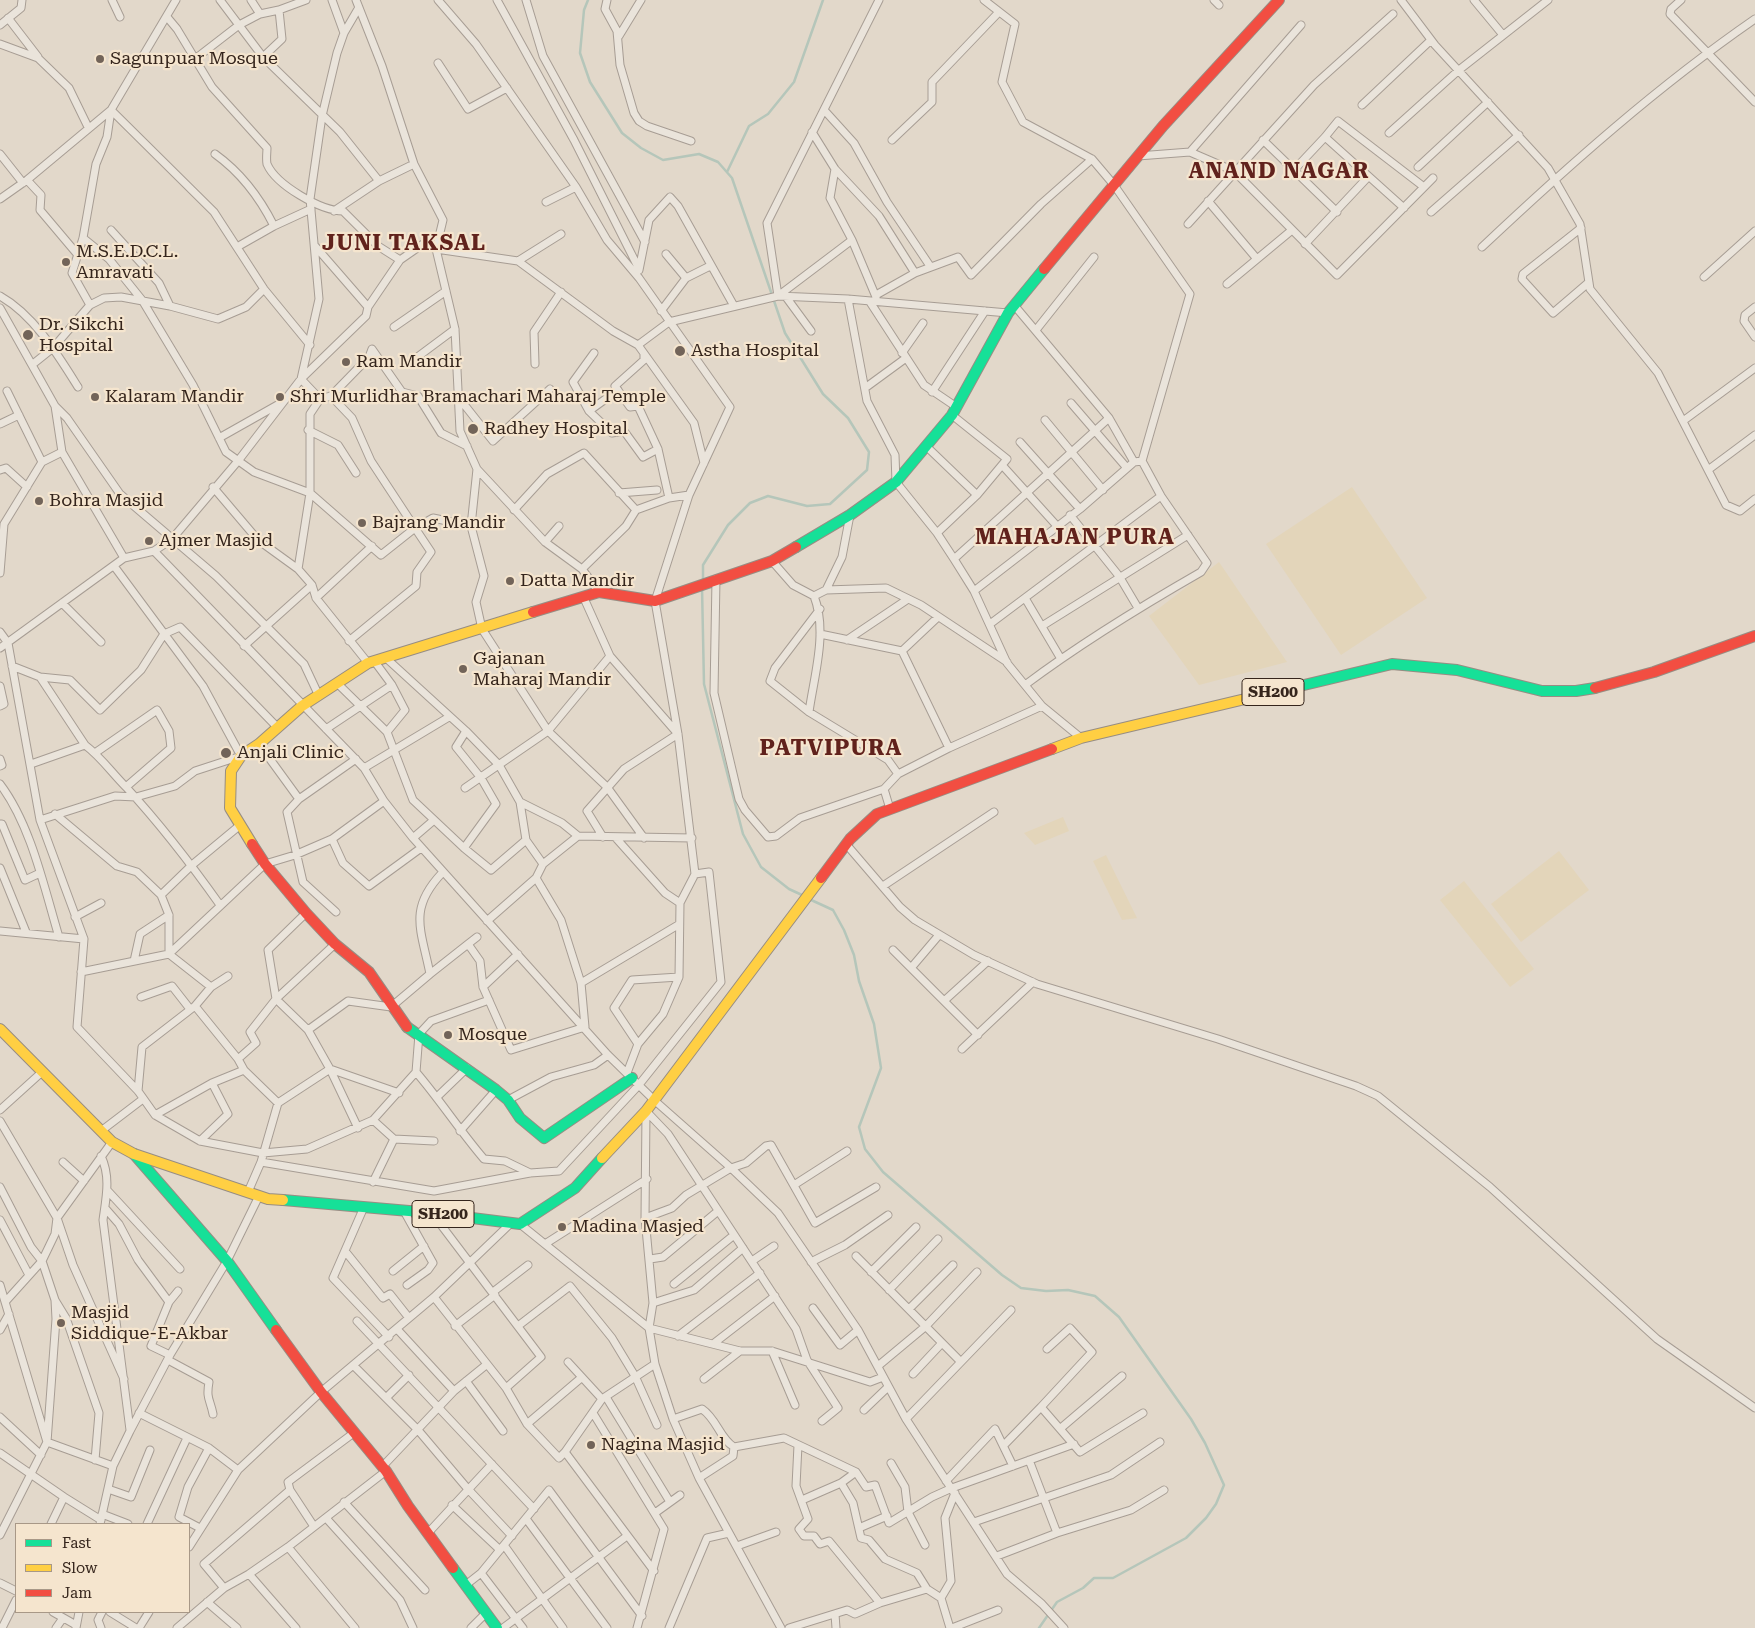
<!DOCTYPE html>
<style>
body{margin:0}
#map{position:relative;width:1755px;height:1628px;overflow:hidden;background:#e2d8ca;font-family:"Roboto Serif",serif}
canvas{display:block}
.legend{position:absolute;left:15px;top:1523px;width:175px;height:90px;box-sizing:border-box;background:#f5e5ce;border:1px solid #a89887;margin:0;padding:6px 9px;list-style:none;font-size:15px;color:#35251c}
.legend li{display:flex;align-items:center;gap:10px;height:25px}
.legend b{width:25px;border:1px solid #a89887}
</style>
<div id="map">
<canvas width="1755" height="1628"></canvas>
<ul class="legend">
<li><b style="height:6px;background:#16e098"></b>Fast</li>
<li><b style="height:6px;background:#ffcf43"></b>Slow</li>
<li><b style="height:6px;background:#f24e42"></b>Jam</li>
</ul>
</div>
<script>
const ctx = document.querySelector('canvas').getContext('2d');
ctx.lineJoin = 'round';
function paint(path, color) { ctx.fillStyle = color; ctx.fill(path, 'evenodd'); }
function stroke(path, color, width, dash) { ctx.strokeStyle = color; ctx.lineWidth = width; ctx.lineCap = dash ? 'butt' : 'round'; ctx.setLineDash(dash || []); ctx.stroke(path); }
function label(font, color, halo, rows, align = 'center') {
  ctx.font = font + ' "Roboto Serif",serif'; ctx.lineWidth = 4.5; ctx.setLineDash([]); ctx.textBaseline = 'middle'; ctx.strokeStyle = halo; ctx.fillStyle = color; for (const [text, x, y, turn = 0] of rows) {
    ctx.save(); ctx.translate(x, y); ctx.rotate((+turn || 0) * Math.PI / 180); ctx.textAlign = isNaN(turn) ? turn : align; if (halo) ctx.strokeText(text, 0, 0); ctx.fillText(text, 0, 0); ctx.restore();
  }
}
paint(new Path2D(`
 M1352 487 1427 598 1341 655 1266 544Z
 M1219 562 1287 662 1199 685 1149 616Z
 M1063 817 1069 831 1035 845 1024 833Z
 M1559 851 1589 890 1521 942 1491 904Z
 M1106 855 1137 918H1138L1122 920 1093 861Z
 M1464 881 1534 969 1510 987 1440 900Z`), '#e3d5ba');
stroke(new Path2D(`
 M588 0 584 10 580 53 590 82 622 133 641 148 663 160 699 154 718 162 732 178 785 333 823 394 848 418 869 452 867 470 830 504 807 506 768 496 750 503 728 525 703 565V582
 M727 172 749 126 768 114 794 82 823 0
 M702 587 704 684 743 834 761 867 789 889 802 895
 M809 899 833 910 844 930 854 955 859 981 874 1024 881 1068 859 1127 865 1149 883 1172 1002 1275 1021 1288 1046 1291 1068 1290 1095 1296 1119 1317 1191 1419 1205 1443 1224 1485 1216 1504 1206 1518 1186 1538 1113 1578H1094L1083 1588 1057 1602 1039 1628`), '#b5c6ba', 2.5);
const street = new Path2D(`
 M112 0 120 17
 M220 0 263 57 340 132 379 181 414 164
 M251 0 260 14 279 10 282 39 263 57
 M332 0 344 33
 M356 0 382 66 414 164 443 220 436 249 455 329 460 431 477 469 471 526 484 576 476 602 482 629 548 731 607 787 644 838
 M438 0 476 44 576 187 607 240 639 278 730 407 689 495 655 601 678 734 695 874 680 903 679 977 663 1014 638 1044 627 1073
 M497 0 574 140 639 269
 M526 0 543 56 645 242
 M607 0 605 9 617 31 620 65 634 113 639 121 647 126 691 141
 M984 0 1015 24 1002 82 1023 122 1092 159 1114 185 1190 294 1142 461
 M1214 0 1219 5
 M1401 0 1435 45 1548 168 1580 224 1590 289 1658 373 1726 505 1740 511 1755 499
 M1474 0 1503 35
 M1681 0 1671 9 1670 14 1755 102
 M358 9 344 33 337 53 322 116 310 199 319 299 301 379 320 399 331 396 352 418 371 461 415 528 433 518 471 526
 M279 10 306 0
 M167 17 177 29 212 87 267 148C267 152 266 159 267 164 276 185 321 211 343 211L378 246 400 260 423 244 436 249 518 261 613 331 638 345 694 423 704 463
 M8 18 38 57
 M0 25 21 8 22 0
 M619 36 641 0
 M0 44 38 58 69 88 88 127
 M195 59 239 25 260 14
 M438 63 468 109 507 88
 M1362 105 1431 40
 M825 111 854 143 887 202 930 266
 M812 132 835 169 830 198 852 240 876 297
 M1389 133 1459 70 1548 0
 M1325 137 1404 208
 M892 140 932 102V82L999 12
 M1263 140 1337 212
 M1190 152 1301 25
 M0 154 23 183
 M215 154C240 172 260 198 274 226
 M1138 156 1190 152 1234 171 1337 275 1433 178
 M1418 167 1488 102
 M835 169 879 216 915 273
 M1294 170 1325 137 1338 121 1424 187
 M27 180 41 195 40 210 78 255
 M0 199 27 180 111 110 214 212 264 289 310 345
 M1208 201 1257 259
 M546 202 576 187
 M334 211 379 181
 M1431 212 1519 135
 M1188 224 1314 85 1393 14
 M1581 228 1523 274 1522 279 1553 313 1588 283
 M111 230 159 283 170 306
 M83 238 109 259 142 300 193 385 226 452 254 472 310 493 381 555 415 528 431 552 417 572 416 586 349 641
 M852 240 778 296 767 223 879 0
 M1305 244 1368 177
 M315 246 368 307
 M237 247 274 226 311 209
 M1482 247C1568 166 1658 86 1755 19
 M666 254 686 278
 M518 261 561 234
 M639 270 649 220 670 197 678 206 734 306
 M1704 277 1755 231
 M1227 284 1292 230
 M876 295 915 273 958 257 971 275 1041 204 1092 159
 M0 296C34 315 58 355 78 387
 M786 297 811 331
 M848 299 867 401 895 455 896 482 937 533 954 559 974 591 1007 663 1042 706 1081 738
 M870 302 924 385 955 406
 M90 305 104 298 121 297 170 306 218 319 246 307 264 289
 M1014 305 1109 418 1134 462 1142 461 1161 496 1207 563 1201 572C1140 607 1081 643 1025 685
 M1755 307 1745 315 1744 321 1755 337
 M0 308 55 406 62 452 124 558
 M661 311 686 278 710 266
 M394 327 446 291
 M1036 330 1094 257
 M638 345 669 322 778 296 848 299 1008 313
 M594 353 573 382 589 411 612 433 624 431 643 457 658 449
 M902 353 923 323
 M644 354V360L615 386 630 407 638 406 658 449 669 498
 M33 364 53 348 90 305 72 273 83 238 96 164 107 137 111 110 176 0
 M408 364 455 329
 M535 364 534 332 561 292
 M865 388 906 358
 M7 391 42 462
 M932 392 985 311
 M331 396 369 357 372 349 402 392 418 396 441 433 467 446
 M459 398 493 441 550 389
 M320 399 310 414V493L298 569 312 585 316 598 368 663
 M1071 403 1127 468
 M55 406 67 418 120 494 216 576 304 664 319 696
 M589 411 618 390
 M1045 420 1103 490
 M1683 421 1755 368
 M0 424 19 415
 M308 430 338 445 356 473
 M219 438 281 403
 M1020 442 1080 509
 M926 446 977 495
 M1002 465 1057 526
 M477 469 545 542 582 569 599 592
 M0 470 6 468 27 487
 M1708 470 1755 435
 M213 487 258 540 298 569
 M619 493 657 490
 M514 510 547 474 584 453 636 510 669 498 689 495
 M1070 515 1119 576 1138 608
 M937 533 977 495 1007 459 952 415
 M545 542 559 526
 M154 551 172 539 238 461 301 379 366 316 368 307 400 260
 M954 559 1109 418
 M772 561 793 585 814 596C828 632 814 676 809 712
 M582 569 626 526 636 510
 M0 573 4 524 42 462 62 452
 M716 579 714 693 739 799 745 810 768 837 776 836 800 818 884 789 898 774 949 748 1042 706
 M826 590 842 557 850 515
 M974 591 1080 509 1134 462
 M583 596 610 656 678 734 624 769 587 811 603 837
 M814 596 826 590 886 588 921 605 1007 662
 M316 598 372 546
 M1025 598 1061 659
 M62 603 101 642
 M820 609 775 668 770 681 809 712 888 760 898 774
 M990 624 1161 496
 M1042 626 1188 535
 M0 632 8 643 40 820 84 939 77 1027 138 1091 155 1115 200 1141 263 1153 307 1149 373 1120 416 1072 419 1034 431 1021 489 1000
 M820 634 902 651 949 748
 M847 640 908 599
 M244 646 312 585
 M0 648 124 558 154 551 364 768 384 801 413 838 608 1055 654 1100 731 1168 778 1213 858 1330 906 1419 1007 1574 1042 1604 1064 1628
 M902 651 938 617
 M386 658 466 731 499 765 520 802 526 840 543 864
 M12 666 40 677 85 745C101 757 112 773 126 787 160 824 191 864 220 905
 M40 677 70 680 100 710 141 670 164 634 180 627 278 728
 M338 684 387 732 405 710 392 685 375 662
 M0 686 4 704 0 706
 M326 729 392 685
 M387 732 413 800 464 848 491 870 526 840
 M259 744 299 799
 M95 753 157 710 169 731 171 748 126 787
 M0 759 2 765 0 766
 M31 764 85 745
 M364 768 449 717
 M0 784C31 825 44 887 59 937
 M465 788 548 731 610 656
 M884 789 890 809
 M520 802 562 823 578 836
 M55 814 117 866 137 872 161 895 169 915V954L211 987
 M40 820 115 796 136 797 175 786 195 771 241 756 203 686 114 566
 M0 824H2L25 880 40 873
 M615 837 665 893 680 903
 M413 838 434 820
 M332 839 384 801
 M846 844 900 907 915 920 974 955 1037 984 1218 1039 1356 1086 1378 1096 1490 1187 1657 1339 1755 1408
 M464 848 496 804 481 778 456 747 466 731
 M0 868 26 932
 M536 878 543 864 578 836 692 838
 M883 886 994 812
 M161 895 192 865 239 826
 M336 912 303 882 287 812 299 799 356 759
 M306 913 268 950 276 999 308 1030 330 1069 358 1128
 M75 917 101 903
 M0 931 84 939
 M477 937 468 944 480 961 483 987 511 1050 585 1027 581 983 561 920 536 878 487 921
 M893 950 978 1035
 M134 961 140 934 169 915
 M911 968 939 935
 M81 972 169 954 265 864 295 855 332 839 343 863 369 886 421 848
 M430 974 468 944
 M581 983 678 925
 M483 987 518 954
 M141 997 172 986 190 1009
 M944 1001 988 961
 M195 1006 238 1059 244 1070 278 1103 261 1162 248 1192
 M308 1030 348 1001 391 1007 430 974C421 929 408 909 442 873
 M638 1044 614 1008 632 980 679 977
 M962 1049 1033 982
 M238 1059 256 1043 250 1032 276 999 335 944
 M416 1072C440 1100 460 1131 484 1159L505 1161 530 1173
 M138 1091 142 1047 195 1006 211 987 228 976
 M437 1097 467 1068
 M508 1100 551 1077 594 1065 608 1055
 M278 1103 330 1069 399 1093
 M0 1110 42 1072
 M646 1111 645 1218 653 1303 649 1328 655 1364 673 1419 699 1478 781 1628
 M646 1111 668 1134 796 1329 807 1360 838 1408 822 1421
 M155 1115 212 1083 244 1070
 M373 1120 394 1139 373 1182
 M0 1121 57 1218 73 1265 124 1379
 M101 1131 143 1099
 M460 1131 496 1090
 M394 1139 434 1141
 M200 1141 228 1114 212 1083
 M101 1156C111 1177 106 1198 103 1220L130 1430
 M63 1162 84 1181
 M261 1162 434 1191 530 1173 559 1171 638 1086 721 982 709 872 695 874
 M794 1185 847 1151
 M0 1187 31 1247 42 1261 55 1300 56 1319 47 1442 0 1535
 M107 1190 180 1269
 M364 1207 333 1278 389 1337
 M105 1208 119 1224 138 1260 169 1302
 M404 1211 433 1263 428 1270 407 1285
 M432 1213 541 1357 506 1388
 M645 1218 672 1208 686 1195 731 1168 746 1163 766 1146 771 1145 815 1223 876 1187
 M0 1220 29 1275
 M520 1224 649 1328 740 1351H772L870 1382 883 1377
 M545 1244 647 1179
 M345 1251 383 1298 390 1294 409 1318
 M856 1256 960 1361
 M650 1259 663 1257 718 1211
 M752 1261 774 1246
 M811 1262 845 1245 888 1215
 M393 1271 424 1246
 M871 1272 916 1227
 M674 1284 734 1235
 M0 1285 47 1442 113 1466
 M889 1290 938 1239
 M493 1292 528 1265
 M434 1297 506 1388 527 1424 559 1458 565 1452 654 1571
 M55 1300 66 1318 99 1413 95 1460
 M6 1301 42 1261 55 1234 57 1218 112 1142
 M653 1303 694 1290 743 1248
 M813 1308 840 1345 858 1330
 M909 1309 953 1265
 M357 1321 534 1509
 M455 1326 495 1295
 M518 1326 570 1286 612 1338 635 1376 657 1425
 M397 1329 454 1391
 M0 1330 9 1314
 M678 1336 760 1273
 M713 1344 775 1296
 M772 1351 795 1405
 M170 1355 151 1346 169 1302 178 1291
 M168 1360 209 1382C206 1399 210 1399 213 1414
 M568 1362 602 1399
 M353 1365 418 1430 467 1488 512 1536
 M878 1366 926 1326 977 1272
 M913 1374 942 1343
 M704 1379 740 1351
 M466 1381 503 1431
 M606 1397 670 1502
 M386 1398 409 1375
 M1041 1407 1092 1352 1070 1328 1047 1349
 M864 1410 888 1387
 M139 1413 209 1448 238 1470
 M593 1413 664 1529 637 1628
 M0 1417 41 1455
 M673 1419 702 1409C717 1419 720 1439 734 1447L784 1438 856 1472 866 1487 875 1485 889 1523 932 1497 952 1488 1074 1444
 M906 1419 1011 1310
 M527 1424 581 1378
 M1061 1428 1122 1376
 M798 1445 796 1486 808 1519 799 1529 804 1536H814L820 1544 829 1541 880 1603
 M1004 1445 1041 1407 1080 1452 1143 1413
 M565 1452 602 1399 655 1364
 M0 1453 64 1497 101 1520
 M1029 1460 1057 1533
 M891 1463 905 1487 908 1512 925 1545
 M382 1467 454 1391 486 1365
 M699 1478 733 1456 734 1447
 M946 1481 995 1429 1013 1466
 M841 1483 853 1503 861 1538 869 1540 885 1559 917 1573 927 1589
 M108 1489 131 1497 150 1450
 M802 1500 841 1483 856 1472
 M344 1502 425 1590
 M452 1505 500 1550
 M655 1513 680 1495
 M102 1514 128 1524
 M326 1518 400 1600 413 1628
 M527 1520 607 1628
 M974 1522 1111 1475 1160 1442
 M51 1524 64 1497
 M100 1524 113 1466 130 1431 170 1355 227 1261 259 1196
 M147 1524 187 1438
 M313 1525 290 1490 288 1482 355 1432
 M200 1528 179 1517 188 1487 209 1448
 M859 1528 887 1516
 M428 1533 492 1464
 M504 1545 563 1628
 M737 1546 776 1532
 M189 1547 238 1470 321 1392 434 1297 510 1224
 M288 1547 355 1628
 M997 1556 1057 1533 1131 1510 1164 1490
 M481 1573 523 1628
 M249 1574 296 1628
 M0 1583 16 1591
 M467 1584 481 1573 549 1490 642 1616
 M224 1588 204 1564 290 1490
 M207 1602 237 1628
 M53 1612 76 1625
 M110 1612 136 1628
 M835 1614 836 1628
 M2 1628 16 1600
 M56 1628 63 1618
 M76 1628 79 1612
 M101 1628 98 1620 102 1612
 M139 1628 149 1612
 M177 1628 224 1588 249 1574 288 1547 386 1471
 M471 1628 486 1613
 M503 1628 627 1536
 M669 1628 707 1538 729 1533
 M789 1628 847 1610 855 1614 880 1603 927 1589 941 1598
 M950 1628 941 1598 951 1581 945 1518 955 1493
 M952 1628 998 1610`);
const fast = new Path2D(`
 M796 547 850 515 896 482 952 415 1008 313 1044 269
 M1283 690 1392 664 1457 670 1542 691H1576L1595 688
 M407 1027 496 1090 508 1100 520 1118 544 1138 632 1078
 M134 1154 227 1261 276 1330
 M283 1200 432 1213 520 1224 575 1188 602 1158
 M453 1568 497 1628`);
const slow = new Path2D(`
 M1052 749 1081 738 1283 690
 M252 844 230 808 231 771 241 756 259 744 302 706 368 663 533 612
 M0 1029 112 1142 134 1154 268 1199 283 1200
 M602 1158 646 1111 821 878`);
const jam = new Path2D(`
 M1044 269 1163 126 1279 0
 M533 612 599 592 655 601 772 561 796 547
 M1595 688 1654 672 1755 636
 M252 844 265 864 306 913 335 944 369 972 407 1027
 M821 878 850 839 877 814 1052 749
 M276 1330 321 1392 386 1471 408 1506 453 1568`);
stroke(street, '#a79d94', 9);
stroke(fast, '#978d83', 12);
stroke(slow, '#978d83', 12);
stroke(jam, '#978d83', 12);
stroke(street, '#eae4db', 7);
stroke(fast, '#16e098', 10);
stroke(slow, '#ffcf43', 10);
stroke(jam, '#f24e42', 10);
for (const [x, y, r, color] of [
 [100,59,5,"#726459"],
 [66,262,5,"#726459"],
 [28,335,6,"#726459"],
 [680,351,6,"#726459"],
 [346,362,5,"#726459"],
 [95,397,5,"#726459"],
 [280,397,5,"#726459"],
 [473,429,6,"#726459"],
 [39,501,5,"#726459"],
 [362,523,5,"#726459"],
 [149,541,5,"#726459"],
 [510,581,5,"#726459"],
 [463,669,5,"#726459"],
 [226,753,6,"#726459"],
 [448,1035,5,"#726459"],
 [562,1227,5,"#726459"],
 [61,1323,5,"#726459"],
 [591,1445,5,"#726459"]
]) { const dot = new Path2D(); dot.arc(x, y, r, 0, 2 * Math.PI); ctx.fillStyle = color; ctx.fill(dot); stroke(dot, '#f5e5ce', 2); }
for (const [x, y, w] of [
 [1273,692,62],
 [443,1214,62]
]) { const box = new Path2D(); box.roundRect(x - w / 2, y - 13.5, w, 27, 4); ctx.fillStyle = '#f5e5ce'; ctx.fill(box); stroke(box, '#35251c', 1); }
label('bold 16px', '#35251c', null, [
 ["SH200",1273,692],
 ["SH200",443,1214]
]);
label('18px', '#35251c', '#f5e5ce', [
 ["Sagunpuar Mosque",110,59],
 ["M.S.E.D.C.L.",76,252],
 ["Amravati",76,273],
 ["Dr. Sikchi",39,325],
 ["Hospital",39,346],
 ["Astha Hospital",691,351],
 ["Ram Mandir",356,362],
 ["Kalaram Mandir",105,397],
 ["Shri Murlidhar Bramachari Maharaj Temple",290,397],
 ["Radhey Hospital",484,429],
 ["Bohra Masjid",49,501],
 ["Bajrang Mandir",372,523],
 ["Ajmer Masjid",159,541],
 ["Datta Mandir",520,581],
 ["Gajanan",473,659],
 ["Maharaj Mandir",473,680],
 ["Anjali Clinic",237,753],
 ["Mosque",458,1035],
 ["Madina Masjed",572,1227],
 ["Masjid",71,1313],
 ["Siddique-E-Akbar",71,1334],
 ["Nagina Masjid",601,1445]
], 'left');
ctx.letterSpacing = '1px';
label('bold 22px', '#61221c', '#f5e5ce', [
 ["ANAND NAGAR",1279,172],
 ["JUNI TAKSAL",404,244],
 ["MAHAJAN PURA",1075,538],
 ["PATVIPURA",831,749]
]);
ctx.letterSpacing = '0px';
</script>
